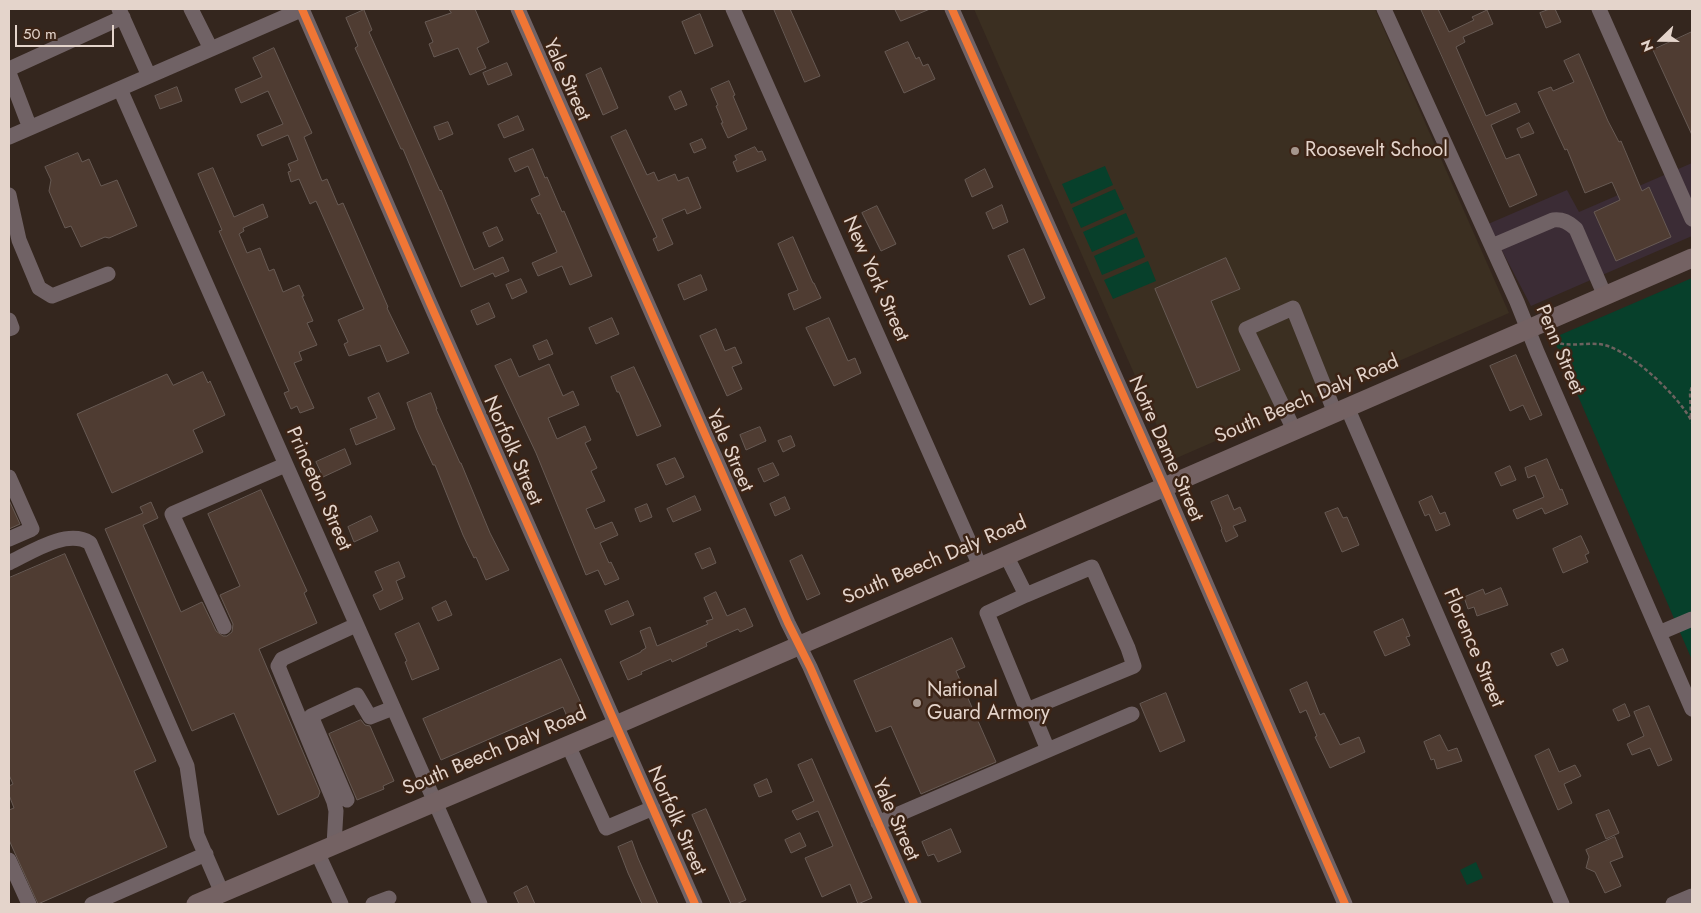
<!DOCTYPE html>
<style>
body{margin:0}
#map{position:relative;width:1701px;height:913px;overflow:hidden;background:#34261e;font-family:Jost,sans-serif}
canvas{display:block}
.frame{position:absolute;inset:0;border:10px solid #e4d4cb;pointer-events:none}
.north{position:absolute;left:1636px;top:15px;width:50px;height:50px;-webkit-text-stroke:4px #3c2416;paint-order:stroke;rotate:248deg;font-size:14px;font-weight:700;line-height:20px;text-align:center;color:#e4d4cb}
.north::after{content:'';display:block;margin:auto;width:18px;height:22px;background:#e4d4cb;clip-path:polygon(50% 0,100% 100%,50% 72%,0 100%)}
.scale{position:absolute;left:15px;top:25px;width:99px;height:22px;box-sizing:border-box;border:2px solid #e4d4cb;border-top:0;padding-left:6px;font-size:15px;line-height:18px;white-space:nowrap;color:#e4d4cb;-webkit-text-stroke:4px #3c2416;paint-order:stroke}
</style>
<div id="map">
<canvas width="1701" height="913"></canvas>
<div class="frame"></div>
<div class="north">N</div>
<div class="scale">50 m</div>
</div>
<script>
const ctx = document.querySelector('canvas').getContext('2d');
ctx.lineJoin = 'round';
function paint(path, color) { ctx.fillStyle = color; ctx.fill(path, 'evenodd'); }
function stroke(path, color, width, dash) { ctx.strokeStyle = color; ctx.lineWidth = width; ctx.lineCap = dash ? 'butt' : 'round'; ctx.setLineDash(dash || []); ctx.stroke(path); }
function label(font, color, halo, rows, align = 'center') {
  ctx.font = font + ' Jost,sans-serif'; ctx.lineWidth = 5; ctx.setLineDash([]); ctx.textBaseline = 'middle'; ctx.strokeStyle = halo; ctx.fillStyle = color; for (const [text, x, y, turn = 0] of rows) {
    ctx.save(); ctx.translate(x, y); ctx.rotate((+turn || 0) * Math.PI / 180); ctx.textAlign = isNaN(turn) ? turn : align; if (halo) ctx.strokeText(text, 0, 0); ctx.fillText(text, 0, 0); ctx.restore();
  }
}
paint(new Path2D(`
 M1692 163V236L1531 306 1488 224 1567 190 1579 212Z`), '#3b2c35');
paint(new Path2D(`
 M974 9H1375L1509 313 1172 460Z`), '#3b2f21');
paint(new Path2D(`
 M1105 166 1113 185 1071 204 1062 184Z
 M1115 189 1124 209 1081 228 1072 208Z
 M1126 213 1135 233 1092 252 1083 232Z
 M1137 237 1145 257 1102 275 1094 256Z
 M1148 261 1156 281 1113 299 1104 280Z
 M1692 278V660L1553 338Z
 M1476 862 1483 878 1467 885 1460 870Z`), '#07402b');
const building = new Path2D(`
 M449 9H475L489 42 477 48 486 68 470 75 458 48 434 57 429 44 433 42 425 22 451 13Z
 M774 9H790L820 76 805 82Z
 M895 9H930L901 21Z
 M1421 9H1438L1449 32 1474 20 1472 17 1487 10 1493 24 1463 37 1465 42 1456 47 1486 116 1516 103 1520 112 1491 125 1506 159 1519 154 1537 195 1510 207Z
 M1550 9H1555L1561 22 1546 28 1540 13Z
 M364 10 372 30 369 32 440 191 441 190 474 270 503 257 509 271 495 277 493 273 461 287 403 149H401L355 48 358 46 346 18Z
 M700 14 713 46 695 54 682 22Z
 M1692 32V135L1653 50Z
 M908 42 916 59 919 57 923 66 928 64 935 79 904 93 885 52Z
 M274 48 312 133 304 137 322 181 327 179 338 205 343 203 388 307 387 308 409 353 387 362 380 345 349 356 344 344 348 342 338 320 364 309 316 201 310 204 299 179 291 182 288 172 291 171 288 164 298 160 288 135 262 146 257 135 283 124 268 91 241 103 235 89 262 77 253 58Z
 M1579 54 1608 121 1619 142 1621 141 1642 191 1649 187 1671 237 1616 261 1594 212 1620 200 1612 182 1585 193 1567 149 1565 150 1538 92 1551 87 1553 91 1574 82 1564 61Z
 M507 63 512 75 488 85 483 73Z
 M601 68 618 108 603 115 586 75Z
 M729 81 735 95 733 96 747 129 728 138 721 123H723L716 106 718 105 711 89Z
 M177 87 182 101 160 109 155 96Z
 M681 91 687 105 675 110 669 97Z
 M518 116 524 130 504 138 498 125Z
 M448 122 453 134 439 140 434 127Z
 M1529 123 1534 133 1521 138 1517 129Z
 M626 130 647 175 654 172 658 181 675 174 678 181 688 177 701 208 687 214 685 209 662 219 673 244 658 251 653 239 657 237 611 137Z
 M702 139 706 148 694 153 690 144Z
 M755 147 758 152 762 151 766 160 737 172 733 162 737 160 735 156Z
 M533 149 545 178 547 177 562 212 564 211 592 276 570 285 562 266 538 276 532 263 557 252 540 213 538 214 531 199 540 195 528 166 515 172 509 159Z
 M78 153 82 162 89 159 101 186 117 180 137 226 109 238 105 237 81 247 71 226 65 228 49 191 51 180 45 167Z
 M213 168 234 217 263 204 268 217 243 228 244 231 239 234 247 253 260 248 269 271 274 269 283 292 299 285 304 296H302L313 321 307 323 317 345 299 352 302 360 294 363 314 408 300 413 297 406 291 409 284 393 289 391 219 231 222 230 198 174Z
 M985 169 993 187 972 197 965 180Z
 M1002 205 1008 222 993 229 986 213Z
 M877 206 896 244 881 251 862 213Z
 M497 227 503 240 489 247 483 233Z
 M793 237 813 283H814L821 298 794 310 788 294 798 290 778 244Z
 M1024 249 1045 298 1030 305 1008 256Z
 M1226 258 1240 289 1211 301 1240 370 1197 388 1155 289Z
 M701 275 707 290 684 300 678 285Z
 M521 279 527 292 512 299 506 285Z
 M489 303 495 317 477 325 471 311Z
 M612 318 619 334 596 344 589 328Z
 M829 318 848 361 855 358 861 373 834 386 806 328Z
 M716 329 725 351 735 347 742 363 732 367 742 389 727 396 700 336Z
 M547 340 553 354 539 360 533 346Z
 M1516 355 1542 415 1530 420 1523 405 1510 411 1490 366Z
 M511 359 519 377 549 364 563 396 573 391 579 405 548 418 557 439 585 426 591 440 585 443 597 468 591 471 605 501 586 509 595 529 612 522 618 535 600 543 609 563 611 562 619 579 605 585 598 570 586 575 536 453 495 366Z
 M634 367 661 426 637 436 619 392H617L611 377Z
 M203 372 208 383 210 381 225 415 193 430 203 452 112 493 77 414 167 374 173 385Z
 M379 393 395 429 356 445 350 429 377 418 368 398Z
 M431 393 437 409H436L460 463H461L490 533 509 570 486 580 476 557 474 558 463 535 435 465H433L416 428 407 403Z
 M760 427 766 441 746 450 740 435Z
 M791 436 795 446 783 452 778 441Z
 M345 449 351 464 323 477 316 462Z
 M675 458 684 477 666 485 657 465Z
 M1547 459 1560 490 1562 489 1568 504 1545 514 1542 508 1517 519 1513 510 1544 497 1535 475 1528 478 1525 468Z
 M773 463 779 475 764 482 758 469Z
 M1510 466 1516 480 1501 486 1495 473Z
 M261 490 307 591 304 593 317 623 259 649 320 792 318 797 278 815 234 713 192 731 105 529 143 513 140 507 151 502 158 518 143 525 181 612 202 602 216 631 223 636H227L232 632 233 624 220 595 240 586 208 514Z
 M1228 495 1234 510 1240 507 1246 521 1233 526 1238 536 1226 542 1221 530 1222 529 1211 502Z
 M695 496 701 510 673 522 667 509Z
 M1432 496 1440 514 1445 512 1450 525 1436 531 1429 514 1425 516 1419 502Z
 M785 497 790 509 775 516 770 504Z
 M9 500 20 524 9 529Z
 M647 504 652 517 640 522 635 509Z
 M1338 508 1343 518 1347 517 1359 545 1342 552 1325 513Z
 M371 516 378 531 354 542 348 527Z
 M1581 536 1589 553 1585 555 1588 562 1563 573 1553 549Z
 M710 548 716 563 702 569 695 554Z
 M65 554 156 761 134 771 167 847 38 904 9 840V810L14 808 9 795V786L13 784 9 775V578Z
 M802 555 820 594 807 600 790 561Z
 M399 562 405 577 396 581 403 599 380 610 373 595 383 590 375 572Z
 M1501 588 1508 605 1477 616 1474 607 1468 609 1464 597 1483 589 1485 594Z
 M716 592 727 616 745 608 753 626 740 632 738 629 706 643 707 646 672 662 671 659 641 672 642 674 628 680 620 662 641 652V651L646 648 640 631 650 627 657 646 708 624 706 621 713 619 704 598Z
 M446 601 452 615 438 621 432 608Z
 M628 601 634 615 611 625 605 611Z
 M1403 619 1410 636 1406 637 1410 645 1385 656 1374 632Z
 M419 623 439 669 412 680 405 662 407 661 395 634Z
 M952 638 965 667 956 671 996 762 921 794 891 726 876 732 854 681Z
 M1563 649 1568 661 1557 666 1551 654Z
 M561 659 585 712 568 719 563 707 441 760 423 719Z
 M1307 682 1320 715 1324 713 1340 745 1359 737 1365 752 1330 768 1315 737 1317 736 1306 710 1300 713 1290 690Z
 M1166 693 1185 741 1160 752 1140 704Z
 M1625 704 1630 716 1618 721 1613 710Z
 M1649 706 1672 760 1658 766 1650 748 1632 755 1627 744 1644 736 1634 712Z
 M361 720 365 725 370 726 394 781 383 786 384 789 357 800 329 734Z
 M1440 735 1448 751 1457 748 1462 761 1437 769 1434 759 1431 760 1424 742Z
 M1549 749 1559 772 1575 765 1581 776 1564 784 1572 803 1558 810 1535 756Z
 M812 759 872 898 858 904 850 884 822 897 805 858 833 846 818 811 797 820 792 811 814 801 798 765Z
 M767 779 772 792 759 797 754 785Z
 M706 809 746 900 736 904H731L692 815Z
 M1609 810 1619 833 1606 839 1596 815Z
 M951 829 961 852 938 862 934 854 928 856 922 842Z
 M800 833 806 846 791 853 785 840Z
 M1615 837 1623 857 1610 862 1621 886 1605 893 1595 872 1586 868 1589 857 1586 850Z
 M632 841 638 858 658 904H642L628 873 618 847Z
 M527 886 535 904H519L514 893Z`);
paint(building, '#4f3c32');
stroke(building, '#675a54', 1);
stroke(new Path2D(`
 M1548 339C1563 348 1580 343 1597 344 1625 344 1680 397 1692 422
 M1691 417 1690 393 1692 386`), '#6d625f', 2.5, [4, 2.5]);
stroke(new Path2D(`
 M119 9 149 76
 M191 9 211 49
 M302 9 429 301 695 904
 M518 9 788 623 810 667 914 904
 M733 9 980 566
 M952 9 1164 487 1345 904
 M1384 9 1517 302 1537 352 1692 709
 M1599 9 1692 219
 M9 69 123 17
 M9 73 30 128
 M120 89 480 904
 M9 137 303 9
 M9 195 19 240 39 288 52 296 108 274
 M1492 246 1553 220C1563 219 1568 222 1576 229L1605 296
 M9 320 12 328 9 329
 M1347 407 1562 904
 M1294 430 1246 329 1293 308 1335 413
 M9 477 32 529 9 539
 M1006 555 1026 595 1092 567 1128 648 1134 666 1027 710 987 613 1026 595
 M9 563C30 553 67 528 90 543L187 766 197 835 222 893
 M224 627 172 514 285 465
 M1659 633 1692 619
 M1031 709 1048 750
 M568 745 606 828 653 808
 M347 800 311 716 357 695 370 717 393 708
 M878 823 1132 714
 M334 845 336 811 334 802 278 666 282 659 356 625
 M317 852 341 904
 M9 860 29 904
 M92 904 206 854
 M373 904 389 898
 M1673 904 1692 896`), '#706265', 15);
stroke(new Path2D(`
 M196 904 616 725 1692 258`), '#746263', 19);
stroke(new Path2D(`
 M302 9 429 301 695 904
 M518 9 788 623 810 667 914 904
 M952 9 1164 487 1345 904`), '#f07635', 8);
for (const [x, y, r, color] of [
 [1295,151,5,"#a6978e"],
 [917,703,5,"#a6978e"]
]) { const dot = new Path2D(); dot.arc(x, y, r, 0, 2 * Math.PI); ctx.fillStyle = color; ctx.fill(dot); stroke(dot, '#3c2416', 2); }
label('20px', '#e4d4cb', '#3c2416', [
 ["Yale Street",566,80,66],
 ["New York Street",875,279,66],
 ["Penn Street",1559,350,67],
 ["South Beech Daly Road",1307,400,-23],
 ["Notre Dame Street",1165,449,66],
 ["Norfolk Street",512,451,66],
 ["Yale Street",729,451,66],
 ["Princeton Street",318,489,66],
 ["South Beech Daly Road",935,561,-23],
 ["Florence Street",1473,648,67],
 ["South Beech Daly Road",495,752,-23],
 ["Yale Street",895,820,66],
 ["Norfolk Street",676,821,66]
]);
label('20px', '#e4d4cb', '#3c2416', [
 ["Roosevelt School",1305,151],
 ["National",927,691],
 ["Guard Armory",927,714]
], 'left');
</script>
